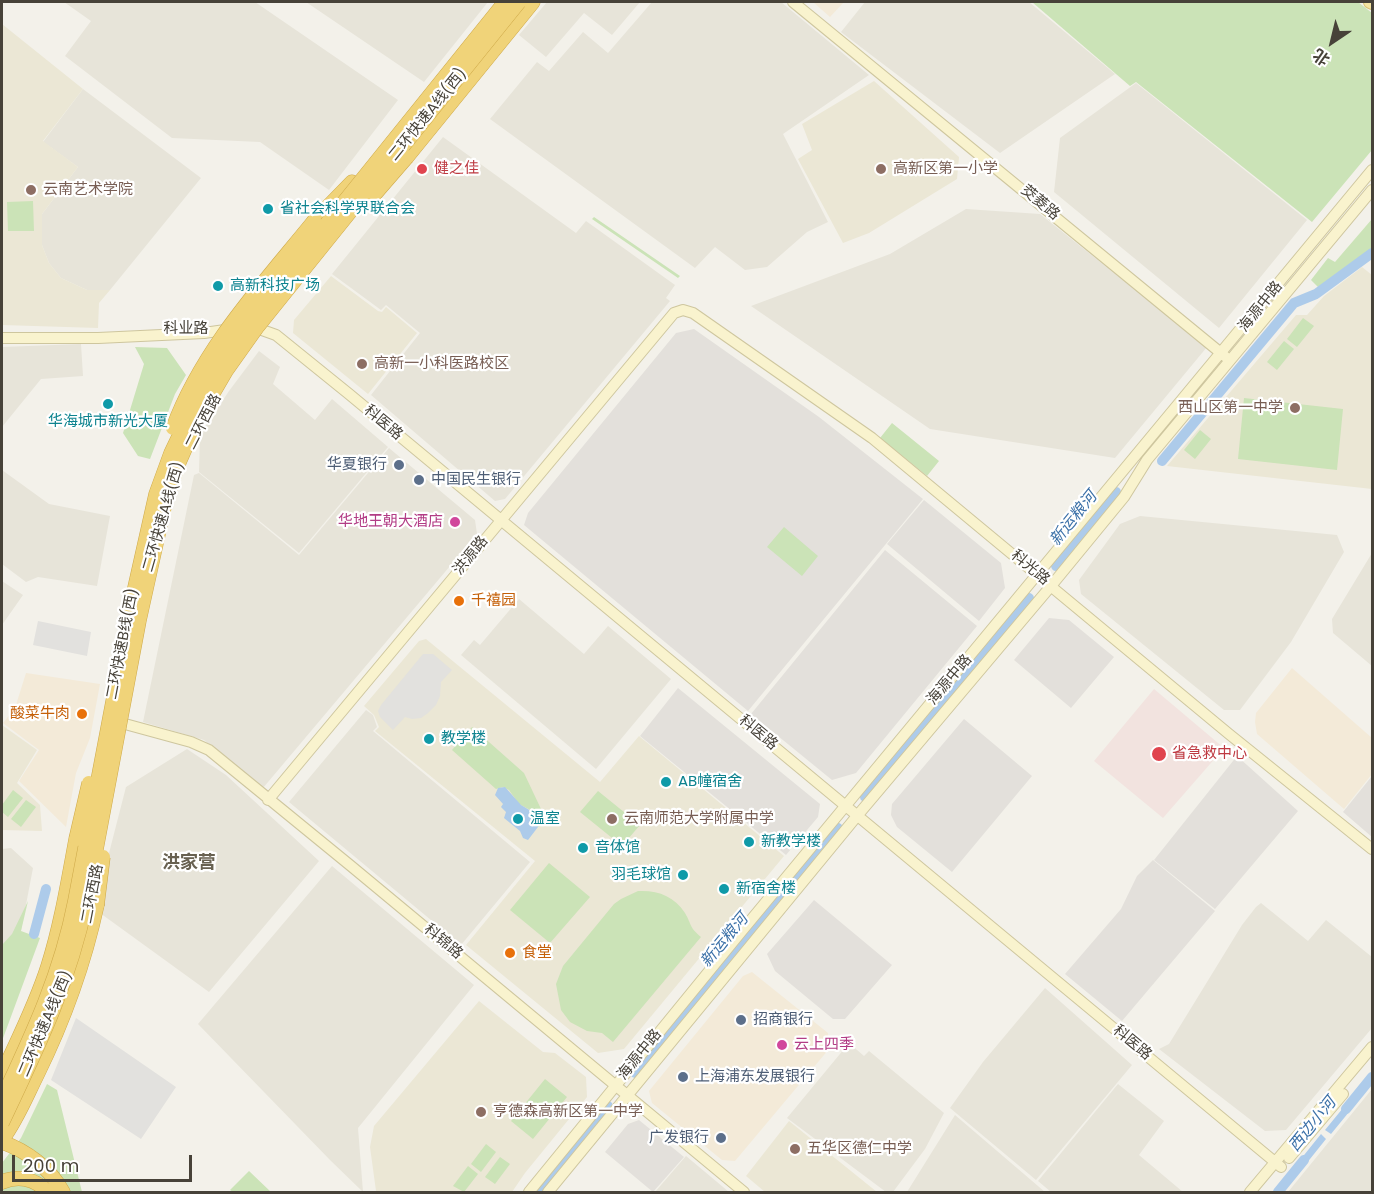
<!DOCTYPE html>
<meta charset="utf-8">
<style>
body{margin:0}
#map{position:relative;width:1374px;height:1194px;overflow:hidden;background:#f3f1ea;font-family:Poppins,"Noto Sans SC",sans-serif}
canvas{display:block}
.frame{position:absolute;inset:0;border:3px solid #474239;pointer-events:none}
.north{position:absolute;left:1302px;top:12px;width:60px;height:60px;-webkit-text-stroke:4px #fff;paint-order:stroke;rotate:215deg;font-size:16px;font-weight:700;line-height:24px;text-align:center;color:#474239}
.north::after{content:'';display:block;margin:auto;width:21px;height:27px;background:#474239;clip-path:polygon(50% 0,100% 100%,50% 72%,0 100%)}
.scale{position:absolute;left:12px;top:1155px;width:180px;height:27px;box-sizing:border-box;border:3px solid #474239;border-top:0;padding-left:8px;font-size:18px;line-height:21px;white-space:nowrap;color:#474239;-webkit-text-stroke:4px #fff;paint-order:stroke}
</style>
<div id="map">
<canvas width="1374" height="1194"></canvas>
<div class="frame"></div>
<div class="north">北</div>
<div class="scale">200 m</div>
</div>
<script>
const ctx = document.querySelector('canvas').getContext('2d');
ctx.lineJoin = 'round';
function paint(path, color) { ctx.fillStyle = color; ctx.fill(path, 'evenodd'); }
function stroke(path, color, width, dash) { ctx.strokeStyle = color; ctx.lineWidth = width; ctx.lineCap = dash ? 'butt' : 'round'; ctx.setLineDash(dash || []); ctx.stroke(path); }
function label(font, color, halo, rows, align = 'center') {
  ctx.font = font + ' Poppins,"Noto Sans SC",sans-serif'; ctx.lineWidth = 4.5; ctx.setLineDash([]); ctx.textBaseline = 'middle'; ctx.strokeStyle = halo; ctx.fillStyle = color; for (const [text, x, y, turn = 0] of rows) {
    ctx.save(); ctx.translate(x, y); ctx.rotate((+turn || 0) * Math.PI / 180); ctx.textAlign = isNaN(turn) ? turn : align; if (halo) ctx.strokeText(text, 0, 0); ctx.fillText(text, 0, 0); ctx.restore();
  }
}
paint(new Path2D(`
 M64 2H255L398 100 329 190 260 142 172 138 65 56 91 21Z
 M306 2H488L424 82Z
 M547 2H640L612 35 584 13 546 57 519 35Z
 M652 2H781L869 75 783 134 828 222 807 232 767 267 745 270 715 247 695 268 490 119 537 62 549 71 583 32 608 53Z
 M865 2H1029L1115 74 1000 153 841 32Z
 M1136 83 1307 220 1219 328 1054 192 1060 138Z
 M83 89 201 178 110 290H87L61 278 49 263 42 245V214L78 167 43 142Z
 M443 137 576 233 586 221 675 285 666 298 670 301 505 499 495 501 371 395 420 333 386 305 381 310 332 274Z
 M966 209 1040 214 1207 347 1115 458 930 429 751 306 890 254Z
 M81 344 83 376 41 379 2 427V347Z
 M259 351 280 367 273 384 315 420 332 399 388 447 299 553 199 472 200 435 229 391Z
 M389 448 475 520 477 534 263 788 204 740 143 722 194 475 199 473 299 555Z
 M2 470 49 504 110 516 97 586 38 577 26 582 2 564Z
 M1140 516 1337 535 1344 552 1291 642 1240 710H1224L1081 594 1079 580 1120 524Z
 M1372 553V666L1333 633 1332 619Z
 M2 581 23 595 2 625Z
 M519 599 584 654 608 626 671 679 596 769 461 655 474 640 480 645Z
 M366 710 373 715 377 727 373 731 530 862 461 945 289 802Z
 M187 749 226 775 319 861 209 992 100 913 108 857 126 787Z
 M11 848 33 868 20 936 2 982V849Z
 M332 866 474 985 358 1128 363 1192 330 1160 198 1024Z
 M1261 903 1308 941 1326 920 1372 957V1028L1286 1130 1265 1131 1159 1049 1169 1044 1242 925 1256 907Z
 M1045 988 1132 1065 1036 1180 950 1108 983 1062Z
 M849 1043 864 1056 869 1051 944 1113 925 1149 893 1192H886L787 1118Z
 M1118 1084 1164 1121 1139 1155 1183 1192H1051L1038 1181Z
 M1372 1089V1192H1288Z
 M955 1115 1045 1192H907Z
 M686 1156 729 1192H655Z`), '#e7e4d9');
paint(new Path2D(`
 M813 2H844L830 17Z
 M1292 668 1372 738V774L1344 809 1257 734 1255 722 1256 713Z
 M26 673 100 684 90 738 76 773 66 827 19 781 39 750 3 723 15 708Z
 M752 972 828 1033 829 1049 735 1161 722 1160 652 1103 649 1091 743 976Z`), '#f3ead8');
paint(new Path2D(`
 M694 329 819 417 923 499 748 711 524 525 528 513 676 333Z
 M924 500 1001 563 1005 588 979 621 887 544Z
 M885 550 977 626 856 773 832 780 751 714Z
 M1049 618 1069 620 1114 657 1071 708 1014 660Z
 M678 688 820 804 818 817 786 855 640 736Z
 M964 719 1032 776 952 872 897 827 891 815 892 804Z
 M1237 756 1298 811 1215 909 1154 860Z
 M1372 776V837L1343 812Z
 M1153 860 1215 911 1122 1021 1065 974 1121 909 1137 876Z
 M814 900 892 965 845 1019H833L775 971 767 954Z
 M639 1120 684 1157 653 1192 605 1152 628 1124Z`), '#e3e0db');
paint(new Path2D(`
 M2 24 83 89 43 141 78 167 42 214V245L49 263 61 278 87 290H110L99 303 98 328 2 325Z
 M874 81 959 157 957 179 869 233 843 243 798 159 812 150 802 124Z
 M1362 267 1372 275V489L1167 466 1296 315H1307L1324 296Z
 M331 276 378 311 382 312 386 307 417 333 368 394 293 333 294 320Z
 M426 639 600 782 639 736 784 856 624 1049 598 1053 466 945 535 861 375 731 379 727 374 715 364 706 419 641Z
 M2 725 37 750 17 783 40 805 42 831 2 830Z
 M479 1001 543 1052 555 1053 586 1077 587 1097 525 1173 512 1192H380L376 1191 370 1147 374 1126Z
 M789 1121 877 1192H765L746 1176Z`), '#ebe7d5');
paint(new Path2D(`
 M1154 689 1224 748 1163 818 1094 761Z`), '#f2e3df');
paint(new Path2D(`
 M1032 2H1358L1372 13V150L1312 222 1136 82 1130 86Z
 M33 201 34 231H8L7 202Z
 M594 217 680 276 678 278 592 219Z
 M1372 219V251L1320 289 1311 280 1328 258 1335 262Z
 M1303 318 1314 326 1297 347 1287 339Z
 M1284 341 1294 349 1277 370 1267 362Z
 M135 347 167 348 186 375 175 394 150 459 138 456 123 433 144 364Z
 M1244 398 1343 409 1337 470 1238 459Z
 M892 423 939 461 927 476 880 438Z
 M1200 430 1211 439 1195 459 1184 450Z
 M784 527 818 556 802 576 767 547Z
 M472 727 524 773 541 809V826L538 827V821L533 816 532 811 519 804 509 790 503 787 496 789 452 750Z
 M13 790 23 798 8 817 2 812V805Z
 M598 791 640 825 622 846 580 812Z
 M26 800 36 807 21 827 11 819Z
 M549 863 590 897 550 943 510 910Z
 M638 891C658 890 674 896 685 913 692 925 689 927 701 937L613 1042 602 1033 587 1031 570 1022 561 1010 556 984 563 966 614 904 621 899Z
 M28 901 21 931 40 938 2 1041V945L12 934Z
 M545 1079 567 1097 533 1139 511 1121Z
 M47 1084 57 1090 82 1192H2V1163L21 1138Z
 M486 1144 496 1152 481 1172 471 1164Z
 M500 1157 510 1164 495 1184 485 1177Z
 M468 1166 478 1174 464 1192 453 1186Z
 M249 1171 271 1192H233L230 1190Z`), '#cbe3b7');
paint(new Path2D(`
 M38 621 91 632 87 656 33 645Z
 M423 654H433L452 670 441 682 440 696 436 705 428 713 421 718 412 719 405 717 393 730 380 717 378 711 381 705Z
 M76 1018 176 1087 141 1139 51 1080Z`), '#e2e1de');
paint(new Path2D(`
 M505 787 521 805 531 811 533 816 538 821V827L528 840 523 838 520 831 504 818 506 812 501 807 503 804 495 795 498 788Z
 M1352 1097 1358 1101 1331 1134 1325 1130Z
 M1321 1134 1326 1139 1298 1174 1292 1170Z`), '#adcbea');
stroke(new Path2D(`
 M1162 461 1294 303 1316 294 1372 253
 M1056 566 1116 492
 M865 797 1029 598
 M34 934 46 889
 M635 1073 838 828
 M1346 1109 1372 1077
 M537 1192 608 1106
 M1278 1192 1304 1160`), '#adcbea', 10);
const secondary = new Path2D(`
 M793 2 1227 358
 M250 329 262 330 276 335 349 394 1281 1167
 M2 338H98L204 333 232 329
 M125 724 191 742 209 750 351 866 744 1192
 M268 800 674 313 683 310 693 313 872 438 1229 734 1372 849
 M1289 1158 1343 1094
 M529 1192 741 932 1372 170
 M548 1192 857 816 1051 586 1124 497 1147 460 1372 190
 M1250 1192 1372 1047`);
const primary = new Path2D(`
 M1370 2 1372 3`);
const highway = new Path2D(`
 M407 157 533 2
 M314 221 352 182
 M2 1074C18 1039 36 1004 48 966 61 925 68 882 76 839
 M2 1140C17 1120 26 1097 37 1075 64 1020 84 965 97 905
 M2 1142C27 1151 50 1168 63 1192
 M2 1182C19 1175 35 1179 48 1192`);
stroke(secondary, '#cec69e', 12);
stroke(primary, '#d8c373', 14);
stroke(highway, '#cea949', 15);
stroke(secondary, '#f9f3ce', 10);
stroke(primary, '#f4e4a2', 12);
stroke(highway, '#f0d379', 14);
const highwayBridge = new Path2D(`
 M368 202 407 157
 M173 428C202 349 262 285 314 221
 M76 839 89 783
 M97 905 103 857
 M2 1099C33 1033 61 973 75 901L133 596 156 494 171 453 194 405 217 365 249 320 505 2
 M2 1123C37 1049 69 984 86 903L139 621 164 508 177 467 198 419 226 371 258 326 519 2`);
stroke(highwayBridge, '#cea949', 15, []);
stroke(highwayBridge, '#f0d379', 14);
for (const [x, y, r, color] of [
 [422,169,6,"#e0444e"],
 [881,169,6,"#8d6e63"],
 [31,190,6,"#8d6e63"],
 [268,209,6,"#0f9aa8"],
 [218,286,6,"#0f9aa8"],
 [362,364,6,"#8d6e63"],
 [108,404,6,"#0f9aa8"],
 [1295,408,6,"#8d6e63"],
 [399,465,6,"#5c6f8a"],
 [419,480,6,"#5c6f8a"],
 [455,522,6,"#d1479c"],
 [459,601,6,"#e8710a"],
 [82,714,6,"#e8710a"],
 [429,739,6,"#0f9aa8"],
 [1159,754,8,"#e0444e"],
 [666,782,6,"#0f9aa8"],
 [518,819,6,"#0f9aa8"],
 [612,819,6,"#8d6e63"],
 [749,842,6,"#0f9aa8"],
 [583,848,6,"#0f9aa8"],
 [683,875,6,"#0f9aa8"],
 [724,889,6,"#0f9aa8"],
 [510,953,6,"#e8710a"],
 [741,1020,6,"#5c6f8a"],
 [782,1045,6,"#d1479c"],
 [683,1077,6,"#5c6f8a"],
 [481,1112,6,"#8d6e63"],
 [721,1138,6,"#5c6f8a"],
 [795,1149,6,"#8d6e63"]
]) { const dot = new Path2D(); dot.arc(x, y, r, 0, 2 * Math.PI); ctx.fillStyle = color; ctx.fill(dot); stroke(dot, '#fff', 2); }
label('15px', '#474239', '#fff', [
 ["二环快速A线(西)",428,115,-51],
 ["茭菱路",1040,203,40],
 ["海源中路",1261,307,-51],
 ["科业路",186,329],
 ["二环西路",204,422,-63],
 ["科医路",383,423,40],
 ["二环快速A线(西)",164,517,-74],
 ["洪源路",471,556,-51],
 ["科光路",1030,568,40],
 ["二环快速B线(西)",123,644,-79],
 ["海源中路",950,680,-50],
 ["科医路",758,733,40],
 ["二环西路",93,894,-79],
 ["科锦路",443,942,40],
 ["二环快速A线(西)",46,1024,-67],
 ["科医路",1132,1043,40],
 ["海源中路",640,1055,-51]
]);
label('15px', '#be3a42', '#fff', [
 ["健之佳",434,169],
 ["省急救中心",1172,754]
], 'left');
label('15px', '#785e54', '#fff', [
 ["高新区第一小学",893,169],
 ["云南艺术学院",43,190],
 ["高新一小科医路校区",374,364],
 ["西山区第一中学",1283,408,"right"],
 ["云南师范大学附属中学",624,819],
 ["亨德森高新区第一中学",493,1112],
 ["五华区德仁中学",807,1149]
], 'left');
label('15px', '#0d838f', '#fff', [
 ["省社会科学界联合会",280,209],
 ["高新科技广场",230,286],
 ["华海城市新光大厦",108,422,"center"],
 ["教学楼",441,739],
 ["AB幢宿舍",678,782],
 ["温室",530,819],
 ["新教学楼",761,842],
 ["音体馆",595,848],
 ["羽毛球馆",671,875,"right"],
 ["新宿舍楼",736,889]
], 'left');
label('15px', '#4e5e75', '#fff', [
 ["华夏银行",387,465,"right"],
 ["中国民生银行",431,480],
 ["招商银行",753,1020],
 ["上海浦东发展银行",695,1077],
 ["广发银行",709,1138,"right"]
], 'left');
label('15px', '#b23c85', '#fff', [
 ["华地王朝大酒店",443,522],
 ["云上四季",794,1045,"left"]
], 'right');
label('15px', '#c56008', '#fff', [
 ["千禧园",471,601],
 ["酸菜牛肉",70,714,"right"],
 ["食堂",522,953]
], 'left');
label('italic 16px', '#3c71a8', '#fff', [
 ["新运粮河",1074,519,-51],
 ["新运粮河",725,941,-50],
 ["西边小河",1313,1125,-51]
]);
label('bold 18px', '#686151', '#fff', [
 ["洪家营",189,863]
]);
</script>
